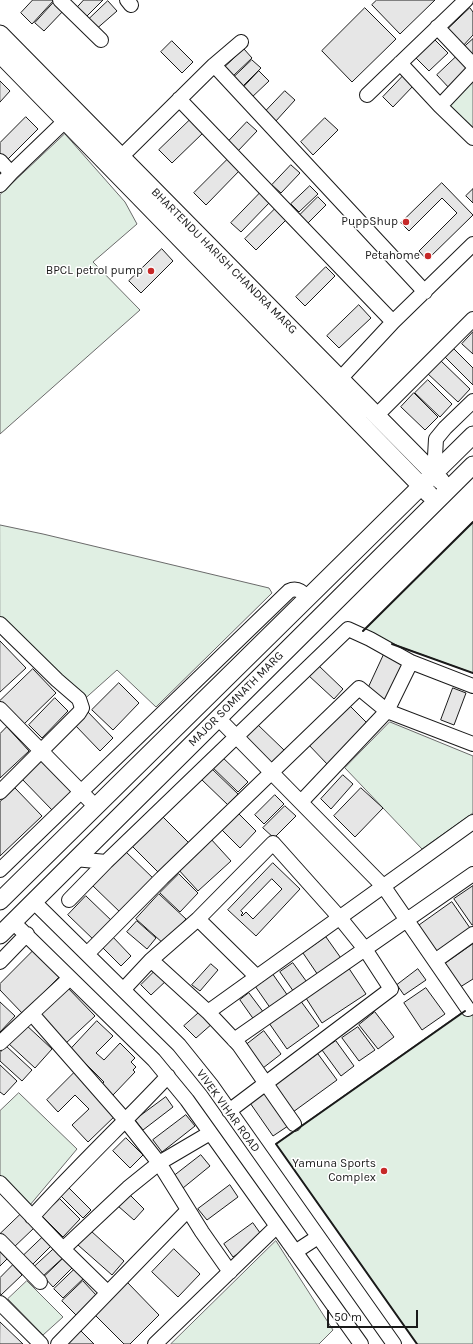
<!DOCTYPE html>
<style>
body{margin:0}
#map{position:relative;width:473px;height:1344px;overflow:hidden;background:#fff;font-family:Karla,sans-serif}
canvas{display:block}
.scale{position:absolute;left:327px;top:1310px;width:91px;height:18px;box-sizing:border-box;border:2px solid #1a1a1a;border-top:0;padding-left:5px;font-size:12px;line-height:14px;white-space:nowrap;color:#1a1a1a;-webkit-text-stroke:3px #fff;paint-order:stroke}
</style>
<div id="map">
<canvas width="473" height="1344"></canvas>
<div class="scale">50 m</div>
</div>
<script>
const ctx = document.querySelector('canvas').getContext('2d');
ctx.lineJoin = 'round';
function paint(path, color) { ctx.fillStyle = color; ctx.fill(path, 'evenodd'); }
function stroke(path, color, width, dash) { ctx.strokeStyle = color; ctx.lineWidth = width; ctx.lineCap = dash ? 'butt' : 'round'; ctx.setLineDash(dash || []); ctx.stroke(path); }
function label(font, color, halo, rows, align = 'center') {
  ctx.font = font + ' Karla,sans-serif'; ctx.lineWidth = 3; ctx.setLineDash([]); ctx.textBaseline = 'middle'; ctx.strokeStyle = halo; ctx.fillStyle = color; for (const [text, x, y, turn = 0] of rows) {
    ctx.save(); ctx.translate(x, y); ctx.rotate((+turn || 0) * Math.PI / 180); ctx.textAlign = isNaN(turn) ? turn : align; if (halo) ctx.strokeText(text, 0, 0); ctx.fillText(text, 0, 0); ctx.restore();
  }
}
const green = new Path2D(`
 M473 71V131L444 99Z
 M65 134 125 202 137 224 93 262 140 310 0 434V195Z
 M473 522V673L362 633Z
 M0 525 43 534 269 588 272 593 156 707 117 670 80 703 0 620Z
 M390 722 473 756V813L422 849 345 768Z
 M473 1005V1344H417L276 1144Z
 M19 1093 77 1149 30 1205 0 1177V1111Z
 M276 1241 333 1330 319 1344H171Z
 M27 1281 63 1317 43 1335 8 1299Z`);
paint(green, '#e0efe3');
stroke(green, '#6a6a6a', 1);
const building = new Path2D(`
 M33 0H54L32 24 21 13Z
 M56 0 65 9 44 31 35 23Z
 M84 0H103L84 19 75 10Z
 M377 0H435L400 34 372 5Z
 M108 1 117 11 94 31 86 22Z
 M365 8 396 39 352 82 322 51Z
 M470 8 473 12V35L461 48 445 32Z
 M434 39 448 53 429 71 416 58Z
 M473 39V61L462 49Z
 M172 41 193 62 182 73 161 52Z
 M244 49 252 58 233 76 225 67Z
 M456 57 471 71 451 90 437 75Z
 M252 60 261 68 240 89 231 80Z
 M259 71 269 81 250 99 241 90Z
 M404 75 414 85 393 107 383 97Z
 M0 81 10 91 0 102Z
 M285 91 295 100 275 122 265 112Z
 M26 117 38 129 5 162 0 157V143Z
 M192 118 205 131 172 163 159 150Z
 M325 118 338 130 313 155 301 142Z
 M247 122 257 131 237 152 227 143Z
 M231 156 242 168 206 205 194 193Z
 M291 165 300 173 281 193 272 185Z
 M442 183 473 215 427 260 419 251 457 213 442 198 409 231 401 223Z
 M310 186 318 194 299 212 291 204Z
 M473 189V203L466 196Z
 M261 192 270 202 241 232 231 223Z
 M318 197 326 205 307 224 299 216Z
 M277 207 288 218 256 250 245 239Z
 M162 249 173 261 141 293 129 281Z
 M326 267 335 276 305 306 296 297Z
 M359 305 371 318 339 348 327 336Z
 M473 332V354L462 344Z
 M454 349 473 368V385L445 357Z
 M440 360 470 389 458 402 427 373Z
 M428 380 452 404 440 417 415 393Z
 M414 393 438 417 425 430 401 407Z
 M0 641 26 668 0 692Z
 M386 650 405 659 386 700 367 691Z
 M318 665 343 689 334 699 308 675Z
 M33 669 56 693 23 725 0 701Z
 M119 683 139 703 113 730 92 710Z
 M453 688 466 693 454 725 441 720Z
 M55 698 68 711 42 738 29 725Z
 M347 703 368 724 328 765 307 743Z
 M87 711 113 738 100 751 74 724Z
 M257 724 284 750 270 764 244 738Z
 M7 727 29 751 0 778V734Z
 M219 754 248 782 238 792 209 764Z
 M41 759 72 792 52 810 21 778Z
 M211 768 238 794 228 805 201 779Z
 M343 775 353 784 331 809 321 799Z
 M15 788 42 816 0 856V802Z
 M361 788 383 808 355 837 334 816Z
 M275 795 284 804 264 824 255 815Z
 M285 806 296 816 274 838 263 828Z
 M238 813 256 831 240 848 222 830Z
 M162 816 189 843 159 873 132 846Z
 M210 838 231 861 198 891 177 868Z
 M125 851 155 880 122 914 92 885Z
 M273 863 300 889 256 936 228 910ZM272 879 282 889 253 919 246 912 242 916 241 915 243 913 241 911Z
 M179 874 198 893 180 912 160 893Z
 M473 886V925H472L454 899Z
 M159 894 186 919 164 944 136 919Z
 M86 896 114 923 96 942 68 915Z
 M452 902 470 928 433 955 414 929Z
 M137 921 156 938 147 949 127 932Z
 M111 935 131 956 121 966 101 946Z
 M326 937 343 961 320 978 303 953Z
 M473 944V979L457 989 442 966Z
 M33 951 59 977 23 1014 0 990V984Z
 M293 963 309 985 296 995 280 972Z
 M211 964 218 970 200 991 192 985Z
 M348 967 366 994 322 1023 304 995Z
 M157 969 168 979 151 995 141 985Z
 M418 969 426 980 404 995 397 985Z
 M272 973 288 996 271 1009 255 986Z
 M66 986 95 1016 65 1044 37 1015Z
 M426 988 445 1014 422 1030 404 1003Z
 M249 993 267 1017 257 1024 240 1000Z
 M300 1000 319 1026 287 1049 269 1023Z
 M0 1002 15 1016 0 1032Z
 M202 1010 213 1023 196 1038 184 1026Z
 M375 1012 394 1037 378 1049 359 1025Z
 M97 1021 113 1036 96 1053 104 1060 120 1043 135 1058 131 1062 136 1067 133 1070 135 1072 113 1095 102 1084 104 1082 75 1053 68 1052Z
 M25 1024 52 1049 35 1068 8 1043Z
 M358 1027 375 1050 359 1061 342 1038Z
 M264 1031 281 1054 263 1068 246 1045Z
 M336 1041 354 1066 341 1076 322 1050Z
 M6 1046 32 1070 22 1081 0 1061V1053Z
 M318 1054 337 1080 293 1112 274 1086Z
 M0 1065 17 1081 4 1095 0 1092Z
 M75 1072 117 1114 88 1142 72 1125 89 1109 75 1095 58 1112 47 1100Z
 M264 1088 291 1124 273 1136 248 1100Z
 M166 1097 173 1107 143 1130 135 1120Z
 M186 1115 195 1126 162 1152 153 1140Z
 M126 1138 143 1155 130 1168 113 1151Z
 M201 1155 210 1166 183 1188 174 1176Z
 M230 1185 238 1197 207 1220 198 1209Z
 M69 1188 91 1210 83 1218 61 1196Z
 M129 1194 144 1209 134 1220 118 1206Z
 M60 1199 80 1219 63 1237 42 1216Z
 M21 1214 34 1228 12 1249 0 1236V1234Z
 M253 1223 263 1237 233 1257 224 1244Z
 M91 1231 124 1261 112 1275 78 1245Z
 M45 1235 54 1243 31 1266 22 1257Z
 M57 1246 66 1255 42 1277 33 1268Z
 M0 1248 10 1256 0 1266Z
 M174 1249 200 1274 178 1297 152 1272Z
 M67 1255 76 1264 53 1287 44 1277Z
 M13 1265 22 1275 1 1295 0 1293V1278Z
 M78 1266 86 1276 63 1298 54 1289Z
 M83 1281 97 1296 77 1316 62 1301Z
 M127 1282 159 1315 130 1344H124L94 1314Z
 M0 1322 23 1344H0Z
 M80 1330 94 1344H66Z`);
paint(building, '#e6e6e6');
stroke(building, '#1a1a1a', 1);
const minor = new Path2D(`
 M60 0 101 40
 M127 0 131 5
 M437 27 473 65
 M400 63 440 106 473 138
 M214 65 425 292
 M367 95 466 0
 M179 99 393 322
 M440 106 473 71
 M121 157 214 65 241 42
 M0 161 11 173
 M0 185 11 173 65 121
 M340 379 393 322 473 244
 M377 415 473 319
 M434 474 436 439 445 428 473 401
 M0 624 57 680 79 699 82 708 79 713 0 792
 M0 709 96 807
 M218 718 384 887 468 1009
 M301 802 387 711 411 662
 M75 859 106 862 348 629 370 639 411 662 473 686
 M0 870 289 591C297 587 303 592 308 598
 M69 900 106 862
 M33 901 179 1045 212 1086 394 1344
 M198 919 257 977
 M13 922 154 1060 187 1100 361 1344
 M87 954 162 878 359 688 387 711 473 744
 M151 960 208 1012 239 1045 294 1124
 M435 961 473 934
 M0 962 27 934
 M123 990 151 960 198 919 273 843 340 918 365 949 391 989 229 1111
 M208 1012 473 822
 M32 1014 126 1121 159 1163 202 1232 230 1272
 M234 1040 473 874
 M0 1043 70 978
 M0 1183 63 1249 107 1292
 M32 1217C76 1168 123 1124 168 1076
 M0 1241 40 1282
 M63 1249 128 1188 159 1163 210 1133
 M295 1252 318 1237
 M0 1303 41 1344
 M58 1344 188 1210
 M155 1344 277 1226`);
const major = new Path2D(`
 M0 34 441 481
 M0 54 429 494
 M0 901 473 435
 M0 935 473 465`);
stroke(minor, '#1a1a1a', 16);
stroke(major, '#1a1a1a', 19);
stroke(minor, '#fff', 14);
stroke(major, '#fff', 17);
stroke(new Path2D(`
 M363 631 473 522
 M392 644 473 673
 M417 1344 276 1144 465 1011`), '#1a1a1a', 2);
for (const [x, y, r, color] of [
 [406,222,4,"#c62828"],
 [428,256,4,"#c62828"],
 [151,271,4,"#c62828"],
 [384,1171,4,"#c62828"]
]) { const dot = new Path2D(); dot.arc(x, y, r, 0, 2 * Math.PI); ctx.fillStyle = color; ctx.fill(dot); stroke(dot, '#fff', 1.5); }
label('12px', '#1a1a1a', '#fff', [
 ["PuppShup",398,222],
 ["Petahome",420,256],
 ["BPCL petrol pump",143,271],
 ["Yamuna Sports",376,1164],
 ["Complex",376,1178]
], 'right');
label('12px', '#1a1a1a', '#fff', [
 ["BHARTENDU HARISH CHANDRA MARG",224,261,45],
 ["MAJOR SOMNATH MARG",236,699,-45],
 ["VIVEK VIHAR ROAD",228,1111,54]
]);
</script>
